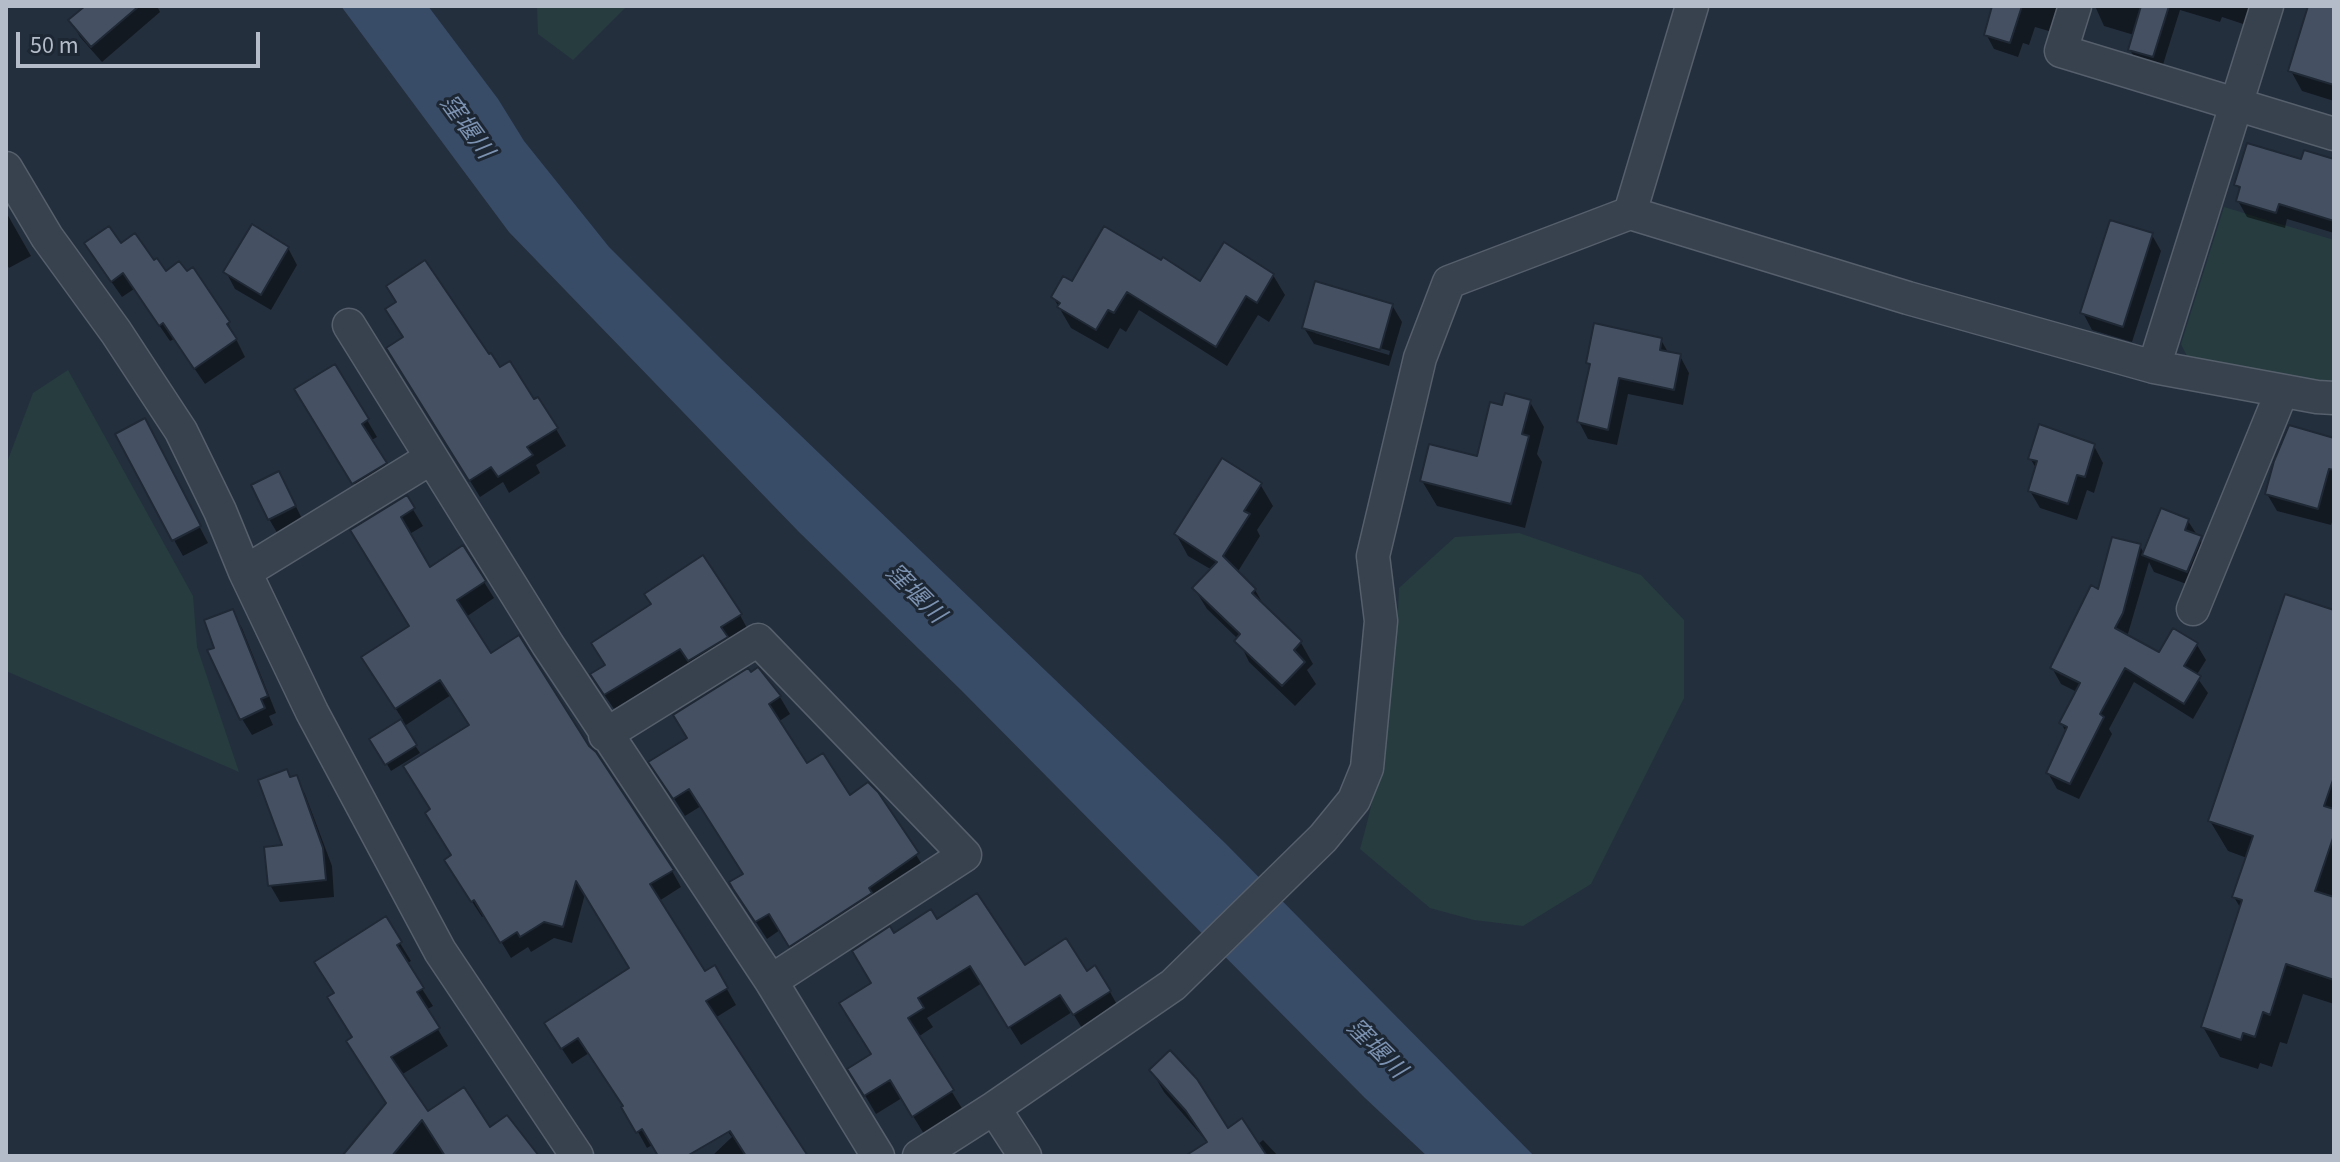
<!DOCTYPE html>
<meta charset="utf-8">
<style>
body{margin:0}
#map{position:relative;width:2340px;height:1162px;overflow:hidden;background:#242f3e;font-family:"Source Sans 3",sans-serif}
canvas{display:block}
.frame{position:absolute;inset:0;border:8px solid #b4bcc9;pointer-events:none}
.scale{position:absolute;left:16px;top:32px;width:244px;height:36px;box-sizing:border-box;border:4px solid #b4bcc9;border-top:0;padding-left:10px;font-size:24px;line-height:28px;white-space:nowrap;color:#b4bcc9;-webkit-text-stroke:6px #1d2633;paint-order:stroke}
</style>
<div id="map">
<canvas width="2340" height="1162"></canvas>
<div class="frame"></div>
<div class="scale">50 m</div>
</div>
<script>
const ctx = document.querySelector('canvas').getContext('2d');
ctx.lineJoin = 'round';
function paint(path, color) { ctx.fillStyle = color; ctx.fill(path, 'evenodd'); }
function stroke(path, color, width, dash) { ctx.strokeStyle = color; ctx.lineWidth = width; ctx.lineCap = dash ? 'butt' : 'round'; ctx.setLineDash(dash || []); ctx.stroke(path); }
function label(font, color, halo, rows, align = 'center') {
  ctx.font = font + ' "Source Sans 3","Noto Sans JP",sans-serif'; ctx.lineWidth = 6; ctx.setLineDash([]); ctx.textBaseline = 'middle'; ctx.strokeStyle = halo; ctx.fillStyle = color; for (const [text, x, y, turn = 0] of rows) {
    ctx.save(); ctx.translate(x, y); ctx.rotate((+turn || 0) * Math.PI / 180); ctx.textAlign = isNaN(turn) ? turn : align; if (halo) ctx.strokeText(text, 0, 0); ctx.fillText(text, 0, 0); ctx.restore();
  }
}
paint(new Path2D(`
 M537 6H627L573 60 538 34Z
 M2224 207 2334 240V388L2200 363 2187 356 2181 344Z
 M68 370 193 596 197 647 239 772 6 671V465L33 393Z
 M1519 533 1641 575 1684 620V698L1591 884 1523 926 1474 920 1430 908 1360 849C1384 765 1396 676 1399 588L1455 537Z`), '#263c3f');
paint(new Path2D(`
 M341 6H428L498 99 524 141 609 247 722 360 1225 843 1534 1156H1427L1365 1098 961 690 799 532 509 232Z`), '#394c67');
paint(new Path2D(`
 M87 6H157L160 12 102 62 80 37 71 21Z
 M1994 6H2072L2059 34 2035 27 2029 45 2023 43 2018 57 1994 49 1986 34Z
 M2095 6H2252L2246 25 2222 17 2220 22 2180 10 2161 71 2139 65 2130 50 2134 35 2104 26Z
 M2311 6H2334V101L2302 91 2291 71Z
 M2334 168V233L2287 219 2285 228 2247 217 2238 201 2241 192 2237 185Z
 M6 212 31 256 9 268 6 263Z
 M2152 235 2161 251 2132 342 2092 330 2083 313Z
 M120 246 154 263 165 273 186 274 192 270 228 323 245 357 205 384 174 339 170 341 134 289 122 297 96 260Z
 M288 248 297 265 271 310 235 289 226 272Z
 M1273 275 1285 295 1269 322 1258 315 1227 366 1139 310 1126 332 1120 328 1108 349 1071 328 1053 297 1072 284 1200 283Z
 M1392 305 1402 322 1389 366 1314 344 1304 328ZM1315 329 1390 351 1389 355 1315 333Z
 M1661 340 1669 354 1680 356 1689 373 1683 405 1628 394 1617 445 1588 439 1579 422 1591 369 1588 363Z
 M398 365 500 370 533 402 556 429 566 446 536 465 540 473 509 493 503 482 480 497Z
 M1530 402 1544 427 1537 454 1542 462 1525 528 1437 506 1422 481 1478 458 1503 408Z
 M306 406 367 420 377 437 370 441 394 480 364 499Z
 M153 437 208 543 183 556 174 540Z
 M2334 440V516L2331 525 2277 511 2267 494Z
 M2094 446 2103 463 2094 493 2087 490 2077 520 2040 508 2030 491 2037 470 2030 458Z
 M1260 484 1273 506 1257 530 1260 536 1237 573 1255 590 1266 609 1301 643 1313 664 1307 670 1316 684 1295 706 1249 662 1238 639 1207 609 1194 588 1212 570 1188 556 1176 534Z
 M288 490 304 523 279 536 269 519Z
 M406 498 423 526 408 535 429 570 484 582 494 598 466 617 490 656 588 747 672 871 681 887 659 901 704 974 724 984 736 1005 715 1018 805 1156H712L732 1137 722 1125 682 1156H660L654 1144 647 1148 624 1107 589 1053 572 1064 556 1040 631 969 585 894 572 943 554 938 531 952 528 947 511 958 485 915 482 917 456 877 453 856 432 810 471 726 451 695 403 727 420 753 391 771 372 739 403 720 373 674 411 626 362 547Z
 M2188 521 2210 555 2197 588 2154 572 2149 562 2127 637 2160 654 2197 645 2206 660 2196 676 2208 693 2193 719 2134 682 2109 729 2112 734 2079 799 2057 789 2048 773 2066 732 2061 723 2077 692 2061 684 2052 668 2100 592 2140 546 2145 555Z
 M232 612 242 628 276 713 269 716 273 725 252 735 242 719 217 649Z
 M2334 612V1004L2303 994 2287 1044 2280 1042 2272 1067 2260 1063 2258 1069 2220 1057 2203 1027 2241 909 2234 897 2247 858 2228 851 2210 821Z
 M740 615 748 630 698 675 691 663 614 709 601 690Z
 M780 697 790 714 778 722 807 766 849 797 876 793 927 872 800 963 780 930 767 939 746 907 745 875 701 806 685 816 651 762Z
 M296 777 305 794 332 866 334 897 280 902 270 885 285 847 290 779Z
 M385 919 411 961 406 964 433 1006 426 1010 448 1046 401 1075 428 1114 490 1130 535 1156H346L388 1104 354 1038Z
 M937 922 1024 968 1086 973 1110 992 1120 1010 1085 1033 1072 1012 1021 1045 982 983 927 1018 933 1027 918 1037 963 1110 924 1134 902 1098 876 1114 850 1070 873 1055V984L893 935Z
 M1151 1070 1227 1130 1257 1145 1263 1140 1278 1156H1188L1208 1143 1164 1092Z`), '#0007');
const building = new Path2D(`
 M85 6H139L91 47 68 20Z
 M1992 6H2022L2010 43 1984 35Z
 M2141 6H2169L2153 57 2128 50Z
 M2308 6H2334V85L2288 71Z
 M2247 143 2301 159 2304 150 2334 159V221L2279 204 2276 213 2236 201 2240 187 2234 185Z
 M2110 220 2153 233 2123 327 2080 313Z
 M252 224 289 247 261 295 223 272Z
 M109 226 121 243 135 233 154 260 157 258 166 271 179 261 187 271 193 267 230 322 227 324 237 339 194 369 163 323 159 326 123 273 111 282 84 243Z
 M1104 226 1161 260 1163 257 1200 281 1224 242 1274 274 1257 303 1246 296 1216 347 1127 292 1114 313 1108 310 1096 330 1057 307 1060 303 1051 297 1063 276 1072 281Z
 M425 260 489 354 491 353 500 367 510 361 534 399 538 397 558 428 527 447 533 455 498 477 491 467 469 481 386 348 403 337 385 309 396 302 386 286Z
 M1315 281 1393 304 1380 350 1302 328Z
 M1594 323 1662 338 1660 350 1681 354 1674 390 1619 378 1608 430 1577 422 1590 364 1586 363Z
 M335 364 369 419 362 424 387 463 352 484 294 389Z
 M1505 393 1531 400 1522 434 1529 436 1511 504 1420 481 1429 444 1477 456 1490 402 1502 405Z
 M145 418 201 526 172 541 115 434Z
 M2039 424 2095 444 2085 477 2077 475 2068 504 2028 491 2037 461 2028 459Z
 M2289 425 2334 438V470L2329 469 2318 509 2265 494 2274 461Z
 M1222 458 1262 483 1244 511 1250 514 1223 556 1256 589 1252 593 1302 641 1294 650 1305 662 1282 686 1234 641 1240 634 1192 588 1217 562 1174 534Z
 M279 471 296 506 268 520 251 485Z
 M407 495 415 508 401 517 430 567 463 545 486 581 457 600 491 653 519 635 589 746 596 752 674 870 650 884 705 971 715 965 728 988 706 1001 808 1156H746L730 1131 687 1156H658L642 1129 636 1133 621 1107 623 1106 578 1038 561 1049 544 1023 629 968 576 881 563 927 544 922 520 937 517 932 500 943 474 900 471 902 444 860 451 855 425 813 430 809 403 766 469 725 440 680 395 709 361 657 409 626 350 530Z
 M2161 508 2189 519 2185 530 2202 536 2187 572 2142 555Z
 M2112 537 2141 544 2123 613 2115 628 2159 652 2173 628 2198 643 2184 666 2201 676 2184 704 2125 668 2100 714 2104 717 2070 784 2046 773 2067 727 2059 723 2080 683 2050 668 2091 585 2098 589Z
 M703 555 742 614 721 627 728 637 688 661 680 649 604 695 590 674 605 665 591 643 651 604 644 594Z
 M2285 594 2334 610V777L2324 806 2334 809V835L2315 891 2334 897V980L2286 964 2270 1015 2263 1012 2255 1037 2243 1033 2241 1040 2201 1027 2242 900 2232 897 2253 836 2208 821Z
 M233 609 268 696 261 699 265 708 240 720 207 650 214 648 204 620Z
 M758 667 781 696 769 704 807 763 823 753 850 795 868 782 878 792 919 853 869 888 872 893 789 947 769 914 755 922 733 889 729 882 743 874 689 789 673 799 648 762 687 738 673 715 748 668 751 672Z
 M401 719 417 745 385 765 369 739Z
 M287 769 290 777 297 775 323 848 326 880 268 886 264 847 282 845 258 780Z
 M977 893 1025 965 1066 938 1087 971 1095 965 1111 991 1073 1015 1060 995 1008 1028 970 966 918 998 924 1008 908 1018 954 1090 912 1117 890 1080 864 1096 847 1069 871 1054 839 1003 871 983 852 951 890 926 894 933 931 909 937 919Z
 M386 916 402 942 397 945 424 988 417 992 440 1028 391 1057 428 1111 464 1087 490 1127 507 1115 539 1156H445L422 1120 392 1156H342L386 1103 346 1041 352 1037 327 997 334 993 314 962Z
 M1170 1050 1197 1079 1228 1128 1242 1118 1267 1156H1185L1207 1142 1186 1111 1149 1070Z`);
paint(building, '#455162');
stroke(building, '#1f2835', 2);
const street = new Path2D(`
 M2075 6 2061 51 2334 134
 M6 168 47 237 116 332 181 431 220 511 245 572 312 712 440 951 577 1156
 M1630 213 1692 6
 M349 325 548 645 771 981 878 1156
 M2154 367 2267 6
 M245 572 431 458
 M2193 609 2282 391
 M605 735 758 640 965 855 771 981
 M994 1108 1025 1156
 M919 1156 994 1108 1173 985 1323 838 1354 800 1367 768 1381 621 1373 556 1420 358 1449 282 1630 213 1908 298 2154 367 2317 397 2334 398`);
stroke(street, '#565f6c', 35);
stroke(street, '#38414e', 32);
label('italic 24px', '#7c92b1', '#1d2633', [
 ["窪堰川",465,128,54],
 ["窪堰川",914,595,45],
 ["窪堰川",1375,1050,45]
]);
</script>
